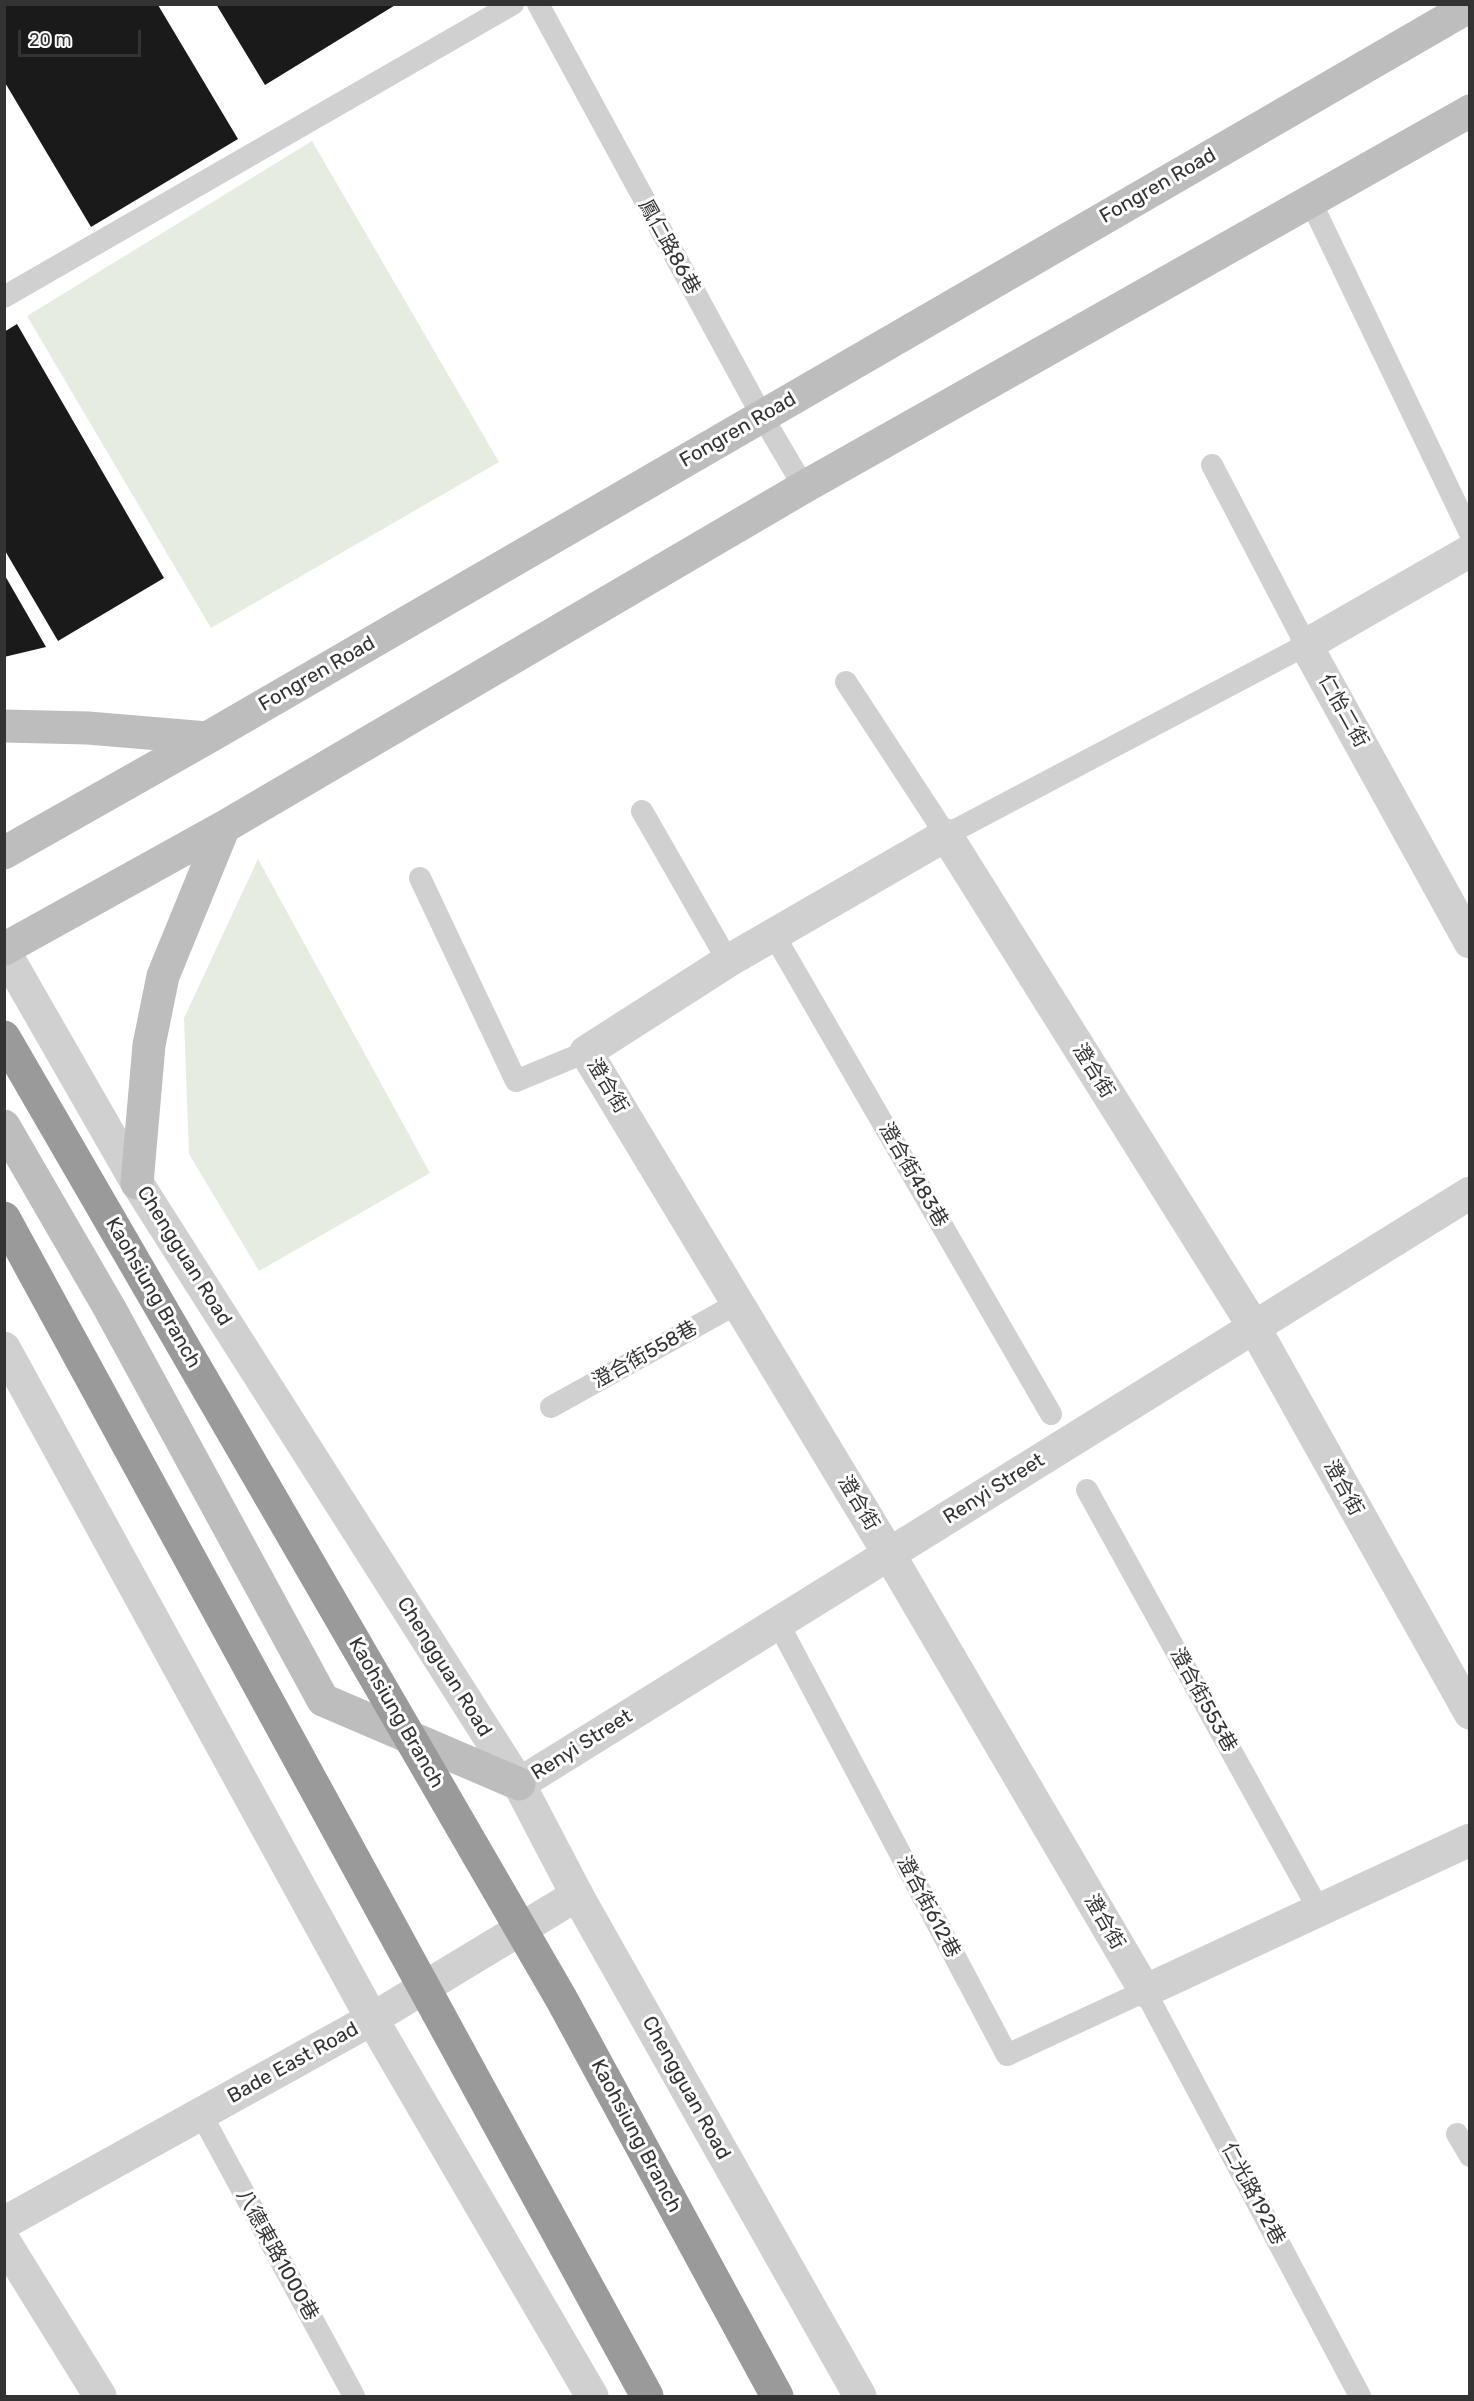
<!DOCTYPE html>
<meta charset="utf-8">
<style>
body{margin:0}
#map{position:relative;width:1474px;height:2401px;overflow:hidden;background:#fff;font-family:Rubik,sans-serif}
canvas{display:block}
.frame{position:absolute;inset:0;border:6px solid #333;pointer-events:none}
.scale{position:absolute;left:18px;top:30px;width:123px;height:27px;box-sizing:border-box;border:3px solid #333;border-top:0;padding-left:8px;font-size:18px;line-height:21px;white-space:nowrap;color:#333;-webkit-text-stroke:4px #fff;paint-order:stroke}
</style>
<div id="map">
<canvas width="1474" height="2401"></canvas>
<div class="frame"></div>
<div class="scale">20 m</div>
</div>
<script>
const ctx = document.querySelector('canvas').getContext('2d');
ctx.lineJoin = 'round';
function paint(path, color) { ctx.fillStyle = color; ctx.fill(path, 'evenodd'); }
function stroke(path, color, width, dash) { ctx.strokeStyle = color; ctx.lineWidth = width; ctx.lineCap = dash ? 'butt' : 'round'; ctx.setLineDash(dash || []); ctx.stroke(path); }
function label(font, color, halo, rows, align = 'center') {
  ctx.font = font + ' Rubik,"Noto Sans TC",sans-serif'; ctx.lineWidth = 6; ctx.setLineDash([]); ctx.textBaseline = 'middle'; ctx.strokeStyle = halo; ctx.fillStyle = color; for (const [text, x, y, turn = 0] of rows) {
    ctx.save(); ctx.translate(x, y); ctx.rotate((+turn || 0) * Math.PI / 180); ctx.textAlign = isNaN(turn) ? turn : align; if (halo) ctx.strokeText(text, 0, 0); ctx.fillText(text, 0, 0); ctx.restore();
  }
}
paint(new Path2D(`
 M312 141 499 462 211 628 27 316Z
 M258 859 430 1173 259 1271 189 1154 184 1018Z`), '#e6ecdf');
paint(new Path2D(`
 M216 4H397L265 85Z
 M4 5H158L238 139 91 227 4 81Z
 M17 324 164 578 58 641 4 549V332Z
 M4 574 46 647 4 657Z`), '#1a1a1a');
stroke(new Path2D(`
 M538 4 762 416 804 487
 M1311 202 1470 533
 M4 297 513 4
 M846 682 946 835 1306 645 1212 465
 M642 811 728 961
 M420 878 516 1081 586 1052
 M774 935 1051 1414
 M551 1407 738 1303
 M1087 1490 1319 1910
 M778 1623 1007 2055 1145 1991 1360 2396
 M201 2114 354 2396
 M1457 2134 1470 2156`), '#d0d0d0', 22);
stroke(new Path2D(`
 M1470 551 1306 645 1470 942
 M1470 1713 1254 1327 946 835 728 961 586 1052 889 1554 1145 1991 1470 1840
 M519 1784 1470 1193
 M4 2223 372 2019 577 1895
 M4 2241 100 2396`), '#d0d0d0', 33);
stroke(new Path2D(`
 M4 951 137 1183 519 1784 577 1895 860 2396
 M4 1348 372 2019 592 2396`), '#d0d0d0', 33);
stroke(new Path2D(`
 M4 726 88 728 207 738
 M4 853 207 738 1470 6
 M4 949 224 827 804 487 1470 111
 M4 1126 110 1309 323 1700 519 1784
 M137 1183 149 1045 163 976 224 827`), '#bdbdbd', 33);
stroke(new Path2D(`
 M4 1037 562 2000 777 2396
 M4 1218 647 2396`), '#9a9a9a', 33);
label('20px', '#333', '#fff', [
 ["Fongren Road",1158,186,-30],
 ["鳳仁路86巷",669,247,61],
 ["Fongren Road",738,430,-30],
 ["Fongren Road",317,674,-30],
 ["仁怡二街",1343,711,61],
 ["澄合街",1093,1071,58],
 ["澄合街",607,1086,59],
 ["澄合街483巷",913,1175,60],
 ["Chengguan Road",184,1256,58],
 ["Kaohsiung Branch",153,1293,60],
 ["澄合街558巷",645,1355,-29],
 ["澄合街",1343,1488,61],
 ["Renyi Street",994,1489,-32],
 ["澄合街",858,1503,59],
 ["Chengguan Road",444,1667,58],
 ["澄合街553巷",1203,1700,61],
 ["Kaohsiung Branch",396,1713,60],
 ["Renyi Street",582,1745,-32],
 ["澄合街612巷",928,1907,62],
 ["澄合街",1104,1922,60],
 ["Bade East Road",293,2063,-29],
 ["Chengguan Road",686,2088,61],
 ["Kaohsiung Branch",636,2136,62],
 ["仁光路192巷",1253,2194,62],
 ["八德東路1000巷",277,2255,61]
]);
</script>
